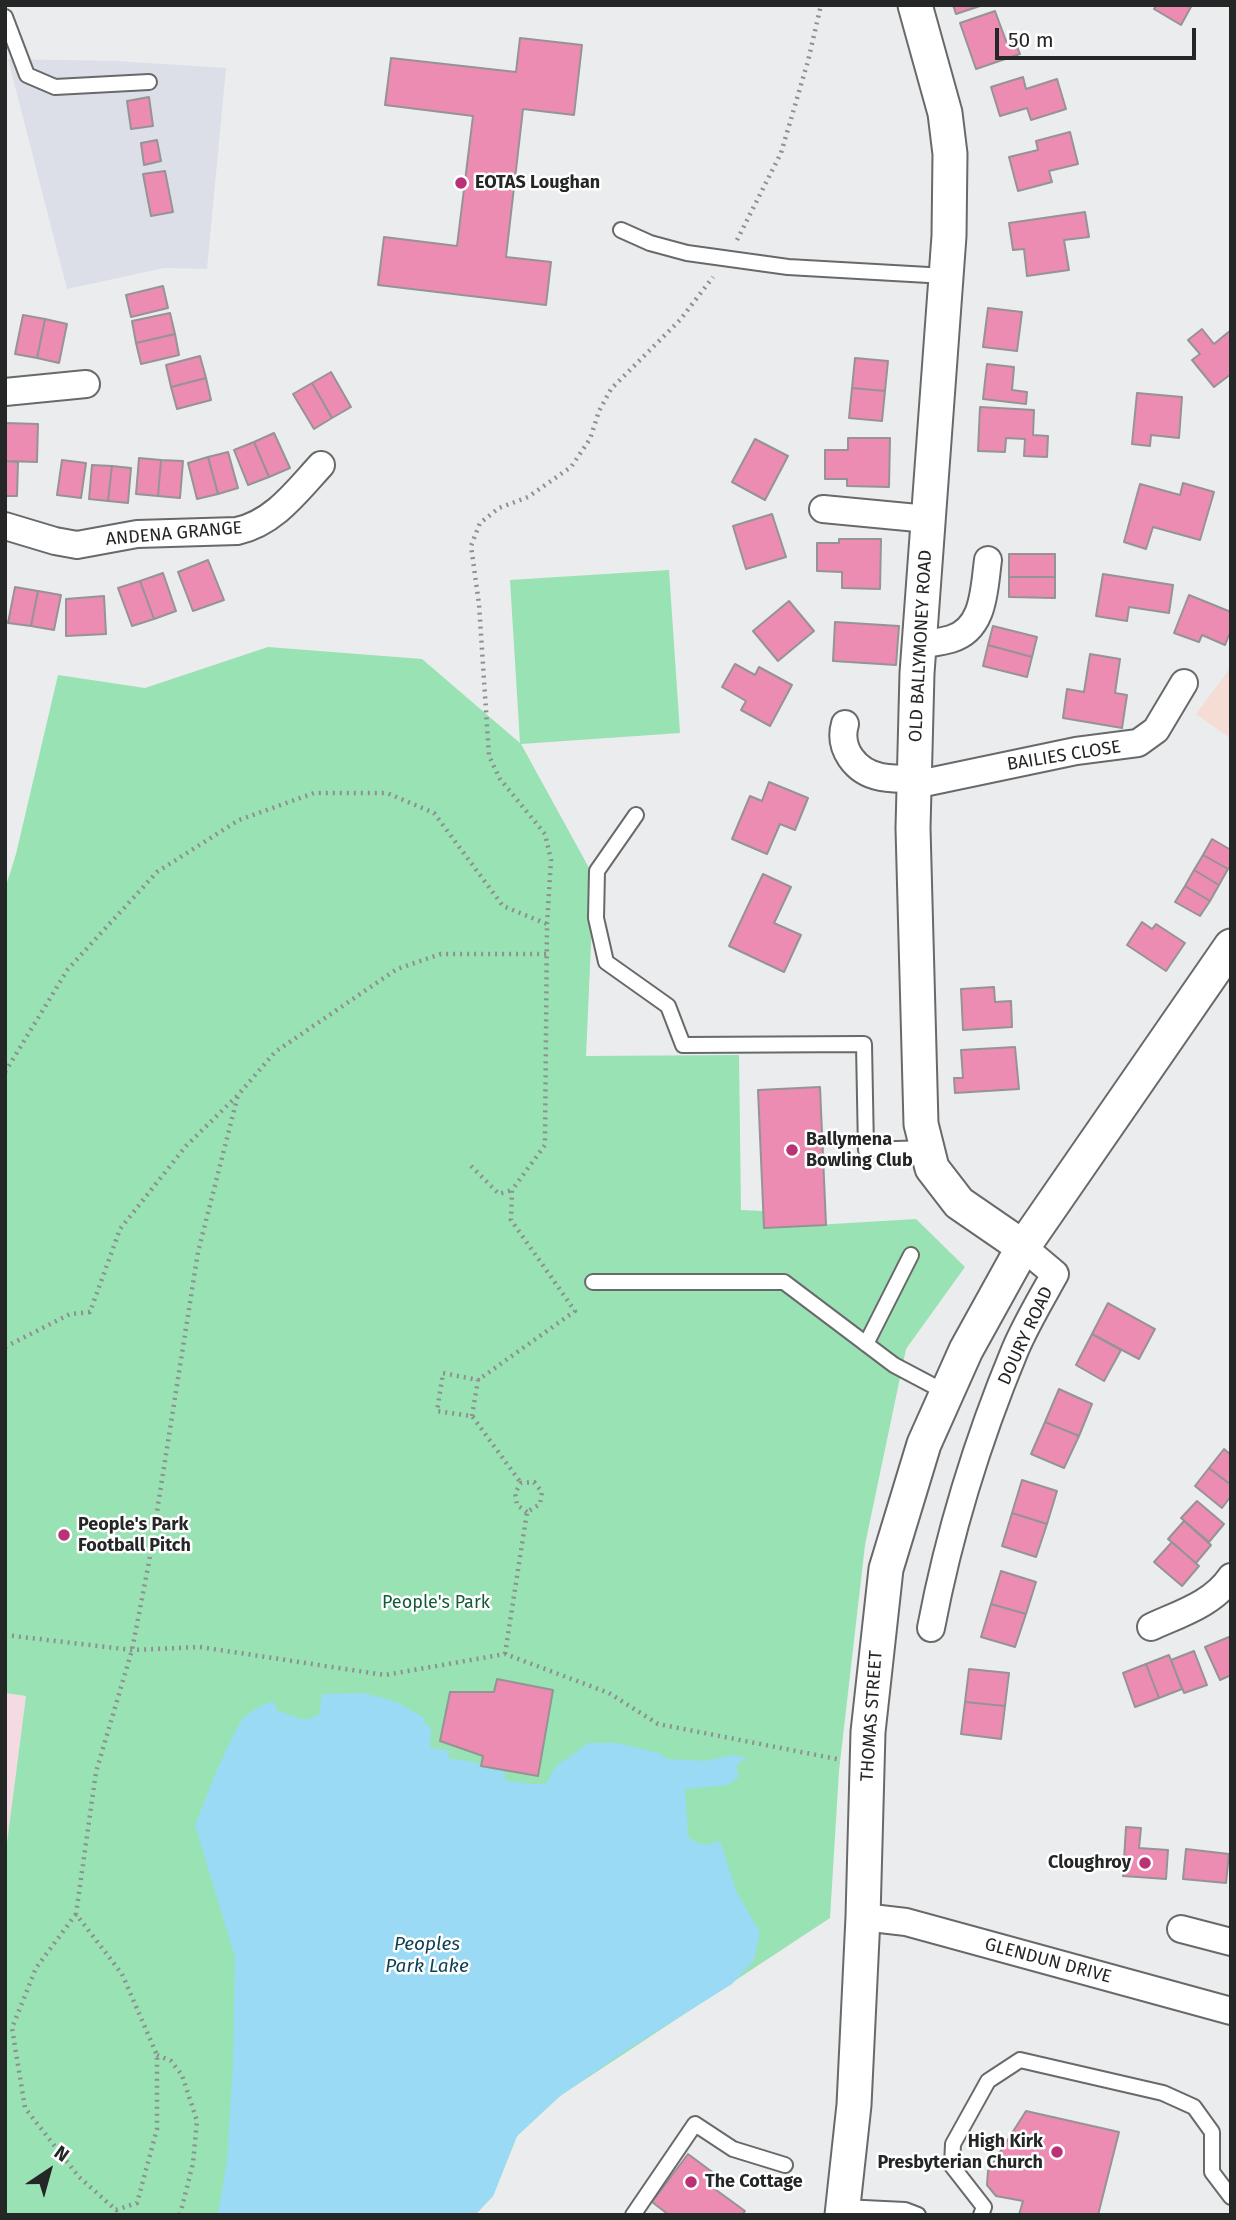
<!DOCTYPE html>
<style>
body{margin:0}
#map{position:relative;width:1236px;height:2220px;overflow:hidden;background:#ebecee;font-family:"Fira Sans",sans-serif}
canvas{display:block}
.frame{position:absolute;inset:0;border:7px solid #252626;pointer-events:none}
.north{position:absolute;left:14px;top:2136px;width:70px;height:70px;-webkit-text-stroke:5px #fff;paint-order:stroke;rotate:36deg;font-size:19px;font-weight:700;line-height:28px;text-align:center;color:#252626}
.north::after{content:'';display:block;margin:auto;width:24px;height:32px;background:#252626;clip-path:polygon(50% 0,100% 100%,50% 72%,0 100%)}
.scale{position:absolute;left:995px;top:28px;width:201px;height:32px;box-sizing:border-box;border:4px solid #252626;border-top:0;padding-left:9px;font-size:21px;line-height:24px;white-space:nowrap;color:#252626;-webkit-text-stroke:5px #fff;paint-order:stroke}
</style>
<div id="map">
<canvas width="1236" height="2220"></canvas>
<div class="frame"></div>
<div class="north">N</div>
<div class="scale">50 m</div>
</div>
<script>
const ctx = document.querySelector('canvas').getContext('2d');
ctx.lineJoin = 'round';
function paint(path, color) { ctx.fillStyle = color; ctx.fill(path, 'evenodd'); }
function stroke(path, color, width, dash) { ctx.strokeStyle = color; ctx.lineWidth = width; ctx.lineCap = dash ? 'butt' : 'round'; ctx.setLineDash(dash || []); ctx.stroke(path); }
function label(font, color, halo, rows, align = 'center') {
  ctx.font = font + ' "Fira Sans",sans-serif'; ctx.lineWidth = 5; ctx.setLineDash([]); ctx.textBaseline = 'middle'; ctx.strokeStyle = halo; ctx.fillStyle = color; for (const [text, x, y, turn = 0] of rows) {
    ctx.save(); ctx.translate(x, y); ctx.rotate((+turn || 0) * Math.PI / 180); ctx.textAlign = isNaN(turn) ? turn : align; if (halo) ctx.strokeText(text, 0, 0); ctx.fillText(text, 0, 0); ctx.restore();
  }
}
paint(new Path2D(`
 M1231 667V739L1196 714Z`), '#f5dcd4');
paint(new Path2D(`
 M8 59 116 61 226 68 207 269 164 268 67 289Z`), '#dcdfe8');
paint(new Path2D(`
 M5 1693 26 1696 5 1858Z`), '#f4dae3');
paint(new Path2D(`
 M669 570 680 733 521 744 594 877 586 1056 739 1055 741 1210 763 1211 765 1228 916 1219 965 1267 906 1349 865 1545 839 1771 830 1918 560 2096 517 2136 493 2196 475 2215H5V1858L26 1696 5 1693V889L16 854 58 675 145 688 268 647 422 659 520 743 510 580Z`), '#99e2b4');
paint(new Path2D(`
 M365 1693 397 1702 424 1718 425 1724 431 1728 430 1748 450 1751 447 1758 479 1763V1767L505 1772V1780L529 1784H546L555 1767 589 1743H618L658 1753 668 1759 705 1761 733 1755 746 1758 736 1766 739 1777 728 1785 685 1789 688 1836C700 1847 705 1846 720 1841L736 1891 760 1932 754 1960 732 1984 625 2051 560 2096 517 2136 493 2196 475 2215H218L227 2162 233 2061 235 1957 195 1825 219 1765 241 1720 255 1709 273 1701 278 1711 304 1720 319 1715 322 1694Z`), '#9bdaf5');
const building = new Path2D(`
 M953 5H983L956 14Z
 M1156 5H1192L1181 25 1154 9Z
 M995 11 1006 41 1014 39 1020 54 976 69 960 23Z
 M520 38 582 45 574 115 523 109 506 257 551 262 546 305 378 285 384 237 457 246 473 116 385 105 391 58 516 72Z
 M1023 77 1026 89 1057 79 1066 109 1031 120 1027 108 1000 116 991 87Z
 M149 97 153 126 131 129 127 101Z
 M1070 132 1078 164 1049 171 1052 182 1018 191 1009 157 1038 150 1036 141Z
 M157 140 161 161 144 165 141 143Z
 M165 171 173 212 151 216 143 174Z
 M1085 212 1089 237 1064 240 1069 270 1027 276 1024 249 1013 250 1009 223Z
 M163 286 168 308 131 317 126 295Z
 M988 308 1022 312 1017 351 983 347Z
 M170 313 175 334 136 343 132 321Z
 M23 315 45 319 37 358 15 354Z
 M45 319 67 324 59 363 37 358Z
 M1202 329 1214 344 1231 330V374L1214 387 1192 360 1200 354 1188 340Z
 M175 334 179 355 141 364 136 343Z
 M200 356 206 378 171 387 166 365Z
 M855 358 888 361 885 391 852 388Z
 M987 364 1014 367 1012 390 1027 392 1026 404 983 399Z
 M331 372 351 407 332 418 312 383Z
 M206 378 211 400 177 409 171 387Z
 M312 383 332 418 314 429 293 394Z
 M852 388 885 391 882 421 849 418Z
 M1137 393 1182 397 1179 438 1151 435 1150 446 1132 444Z
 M980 407 1034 410 1033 435 1048 436 1047 457 1024 456 1025 439 1006 438 1005 452 978 451Z
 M5 423 38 424 37 462 5 461Z
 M274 433 290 468 269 477 254 442Z
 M848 438H890L889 487 847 486V479H825V450H848Z
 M755 439 788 456 765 500 732 482Z
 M254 442 269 477 248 485 234 450Z
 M228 452 238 488 218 494 208 457Z
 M208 457 218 494 197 499 188 463Z
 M139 458 161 460 158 496 136 494Z
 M62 460 86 463 81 498 57 495Z
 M161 460 183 461 180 498 158 496Z
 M5 461 18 462 17 496H5Z
 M92 465 112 466 108 501 89 499Z
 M112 466 131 468 128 503 108 501Z
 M1183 483 1214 492 1200 540 1153 527 1146 549 1124 542 1140 484 1180 495Z
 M772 514 786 557 746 569 733 526Z
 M839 539H881L880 589 842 588V572L817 571V543H839Z
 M1009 554H1055V577H1009Z
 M208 560 224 600 193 611 178 572Z
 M163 573 176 611 154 619 140 581Z
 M1103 574 1173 585 1169 613 1129 607 1127 621 1096 616Z
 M1009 577H1055V598L1009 597Z
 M140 581 154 619 132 626 118 588Z
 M15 587 38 591 31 626 8 623Z
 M38 591 61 595 54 630 31 626Z
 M1189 595 1231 612V630L1225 645 1202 635 1199 642 1174 633Z
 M104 596 106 634 66 636V599Z
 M789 601 814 631 778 661 753 631Z
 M835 622 899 626 896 665 833 661Z
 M993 626 1037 637 1032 657 988 645Z
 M988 645 1032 657 1027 677 983 666Z
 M1090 654 1120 659 1115 693 1127 695 1122 728 1063 718 1067 689 1084 692Z
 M735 664 755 675 759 667 792 685 770 726 741 710 746 701 722 687Z
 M769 782 808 798 795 830 780 824 767 854 732 839 750 796 762 801Z
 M1212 839 1231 850V865L1228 869 1203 855Z
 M1203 855 1228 869 1219 885 1194 870Z
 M1194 870 1219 885 1210 901 1185 886Z
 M763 874 791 887 774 923 801 935 784 972 729 946Z
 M1185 886 1210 901 1200 916 1175 902Z
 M1142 922 1152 929 1156 924 1185 943 1166 971 1127 945Z
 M994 987 995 1002 1011 1001 1012 1027 963 1030 961 989Z
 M1015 1047 1019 1089 955 1093 954 1078H963L961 1050Z
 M820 1087 826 1225 764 1228 758 1090Z
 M1108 1303 1155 1329 1139 1359 1092 1334Z
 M1092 1334 1121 1350 1104 1381 1076 1365Z
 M1059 1389 1092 1404 1079 1436 1045 1422Z
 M1045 1422 1079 1436 1064 1468 1031 1454Z
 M1224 1449 1231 1455V1485L1209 1468Z
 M1209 1468 1231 1485V1496L1222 1508 1195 1486Z
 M1022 1480 1057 1491 1047 1524 1012 1513Z
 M1197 1501 1224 1524 1209 1542 1181 1518Z
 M1012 1513 1047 1524 1036 1557 1002 1546Z
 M1184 1521 1211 1545 1196 1563 1168 1539Z
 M1172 1542 1199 1566 1182 1586 1154 1562Z
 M1001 1571 1036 1582 1026 1614 991 1604Z
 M991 1604 1026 1614 1015 1647 981 1637Z
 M1229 1637 1231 1642V1675L1220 1680 1205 1647Z
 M1194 1651 1207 1685 1184 1693 1171 1660Z
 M1169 1655 1182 1689 1159 1698 1146 1664Z
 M1146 1664 1159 1698 1135 1707 1123 1673Z
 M969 1669 1009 1673 1005 1706 965 1702Z
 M497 1679 553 1690 538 1776 481 1766 483 1756 440 1741 450 1692H494Z
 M965 1702 1005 1706 1001 1739 961 1734Z
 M1126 1827 1141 1828 1139 1848 1168 1850 1166 1879 1123 1876Z
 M1186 1849 1229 1854 1226 1883 1183 1879Z
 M1026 2111 1119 2132 1098 2215H1019L1023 2201 996 2196 987 2185 988 2171Z
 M688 2154 719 2177 712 2187 745 2211 742 2215H669L652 2202Z`);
paint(building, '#ec8cb2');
stroke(building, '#959394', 2);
const service = new Path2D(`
 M5 17 27 75 55 87 149 82
 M621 230 650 243 687 253 788 267 946 276
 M636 815 597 871 596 918 606 962 668 1006 683 1045 864 1044 866 1150 927 1148
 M593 1282H784L894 1365 947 1393
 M866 1344 911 1255
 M843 2207 905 2210 918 2215
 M633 2215 695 2124 733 2149 785 2165
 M981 2215 984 2207 952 2166 953 2144 988 2081 1020 2060 1163 2093 1194 2107 1212 2132V2172L1231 2197`);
const minor = new Path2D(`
 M5 392 86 384
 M823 509 928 519
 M5 526 55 541 77 545 137 534 237 531C274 523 297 491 321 465
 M919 645C929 643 941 642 951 639 985 629 984 588 988 560
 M845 724C838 748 855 772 881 777 892 779 903 779 914 779
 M914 785 1076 751 1138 743 1156 730 1184 683
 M1151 1627C1179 1614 1213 1604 1231 1577
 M931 1628C949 1533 978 1439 1015 1350 1026 1324 1041 1299 1055 1274L1023 1247
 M863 1917 906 1922 1231 2011
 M1181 1929 1231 1942`);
const tertiary = new Path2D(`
 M915 5 945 113 950 154 949 236 917 673 913 828 921 1124 932 1168 959 1203 1023 1247
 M842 2215 854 2105 863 1917 868 1732 886 1569 924 1444 966 1350 1023 1247 1231 946`);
stroke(service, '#68696a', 18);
stroke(minor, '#68696a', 30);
stroke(tertiary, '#68696a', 37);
stroke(new Path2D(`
 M737 240 781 153 808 61 821 5
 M547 924 551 860 545 834 500 779 489 756 479 604 471 546 480 523 499 508 528 497 571 467 590 439 599 411 611 389 680 320 713 277
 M5 1072 68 969 157 872 239 820 314 793H387L434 813 503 906 547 924 545 1145 512 1190 511 1220 575 1311 478 1380
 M471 1166 499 1194 512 1190
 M5 1347 70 1314 90 1312 120 1229 186 1146 238 1095 275 1052 397 969 441 954H547
 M472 1416 478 1380 443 1373 437 1411 472 1416 521 1483
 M5 1635 132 1650 200 1647 385 1675 505 1654 609 1693 658 1724 837 1759
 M505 1654 527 1512 540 1504 542 1492 534 1482 521 1483 515 1493 517 1505 527 1512
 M76 1914 36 1968 12 2028 25 2108 79 2177 116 2210 137 2203 157 2129V2055L122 1974 76 1914 96 1772 132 1650 149 1562 198 1252 238 1095
 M157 2055 171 2061 182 2075 197 2121 193 2163 180 2215`), '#8e8f90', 4.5, [2, 5]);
stroke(service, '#fff', 14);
stroke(minor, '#fff', 26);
stroke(tertiary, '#fff', 33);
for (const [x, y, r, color] of [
 [461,183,7,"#b83275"],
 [792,1150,7,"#b83275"],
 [64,1535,7,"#b83275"],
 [1145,1863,7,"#b83275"],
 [1057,2152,7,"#b83275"],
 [691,2182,7,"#b83275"]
]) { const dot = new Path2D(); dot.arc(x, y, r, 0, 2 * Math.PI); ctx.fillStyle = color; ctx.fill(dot); stroke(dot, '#fff', 2.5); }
label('bold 18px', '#252626', '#fff', [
 ["EOTAS Loughan",475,183],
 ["Ballymena",806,1140],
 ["Bowling Club",806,1161],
 ["People's Park",78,1525],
 ["Football Pitch",78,1546],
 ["Cloughroy",1131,1863,"right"],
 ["High Kirk",1043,2142,"right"],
 ["Presbyterian Church",1043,2163,"right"],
 ["The Cottage",705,2182]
], 'left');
label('18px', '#252626', '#fff', [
 ["ANDENA GRANGE",174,534,-5],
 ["OLD BALLYMONEY ROAD",921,646,-87],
 ["BAILIES CLOSE",1064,756,-9],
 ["DOURY ROAD",1026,1336,-65],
 ["THOMAS STREET",872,1716,-86],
 ["GLENDUN DRIVE",1048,1961,15]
]);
label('18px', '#125b36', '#fff', [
 ["People's Park",436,1603]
]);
label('italic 19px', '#0d4255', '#fff', [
 ["Peoples",427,1945],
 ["Park Lake",427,1967]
]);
</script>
